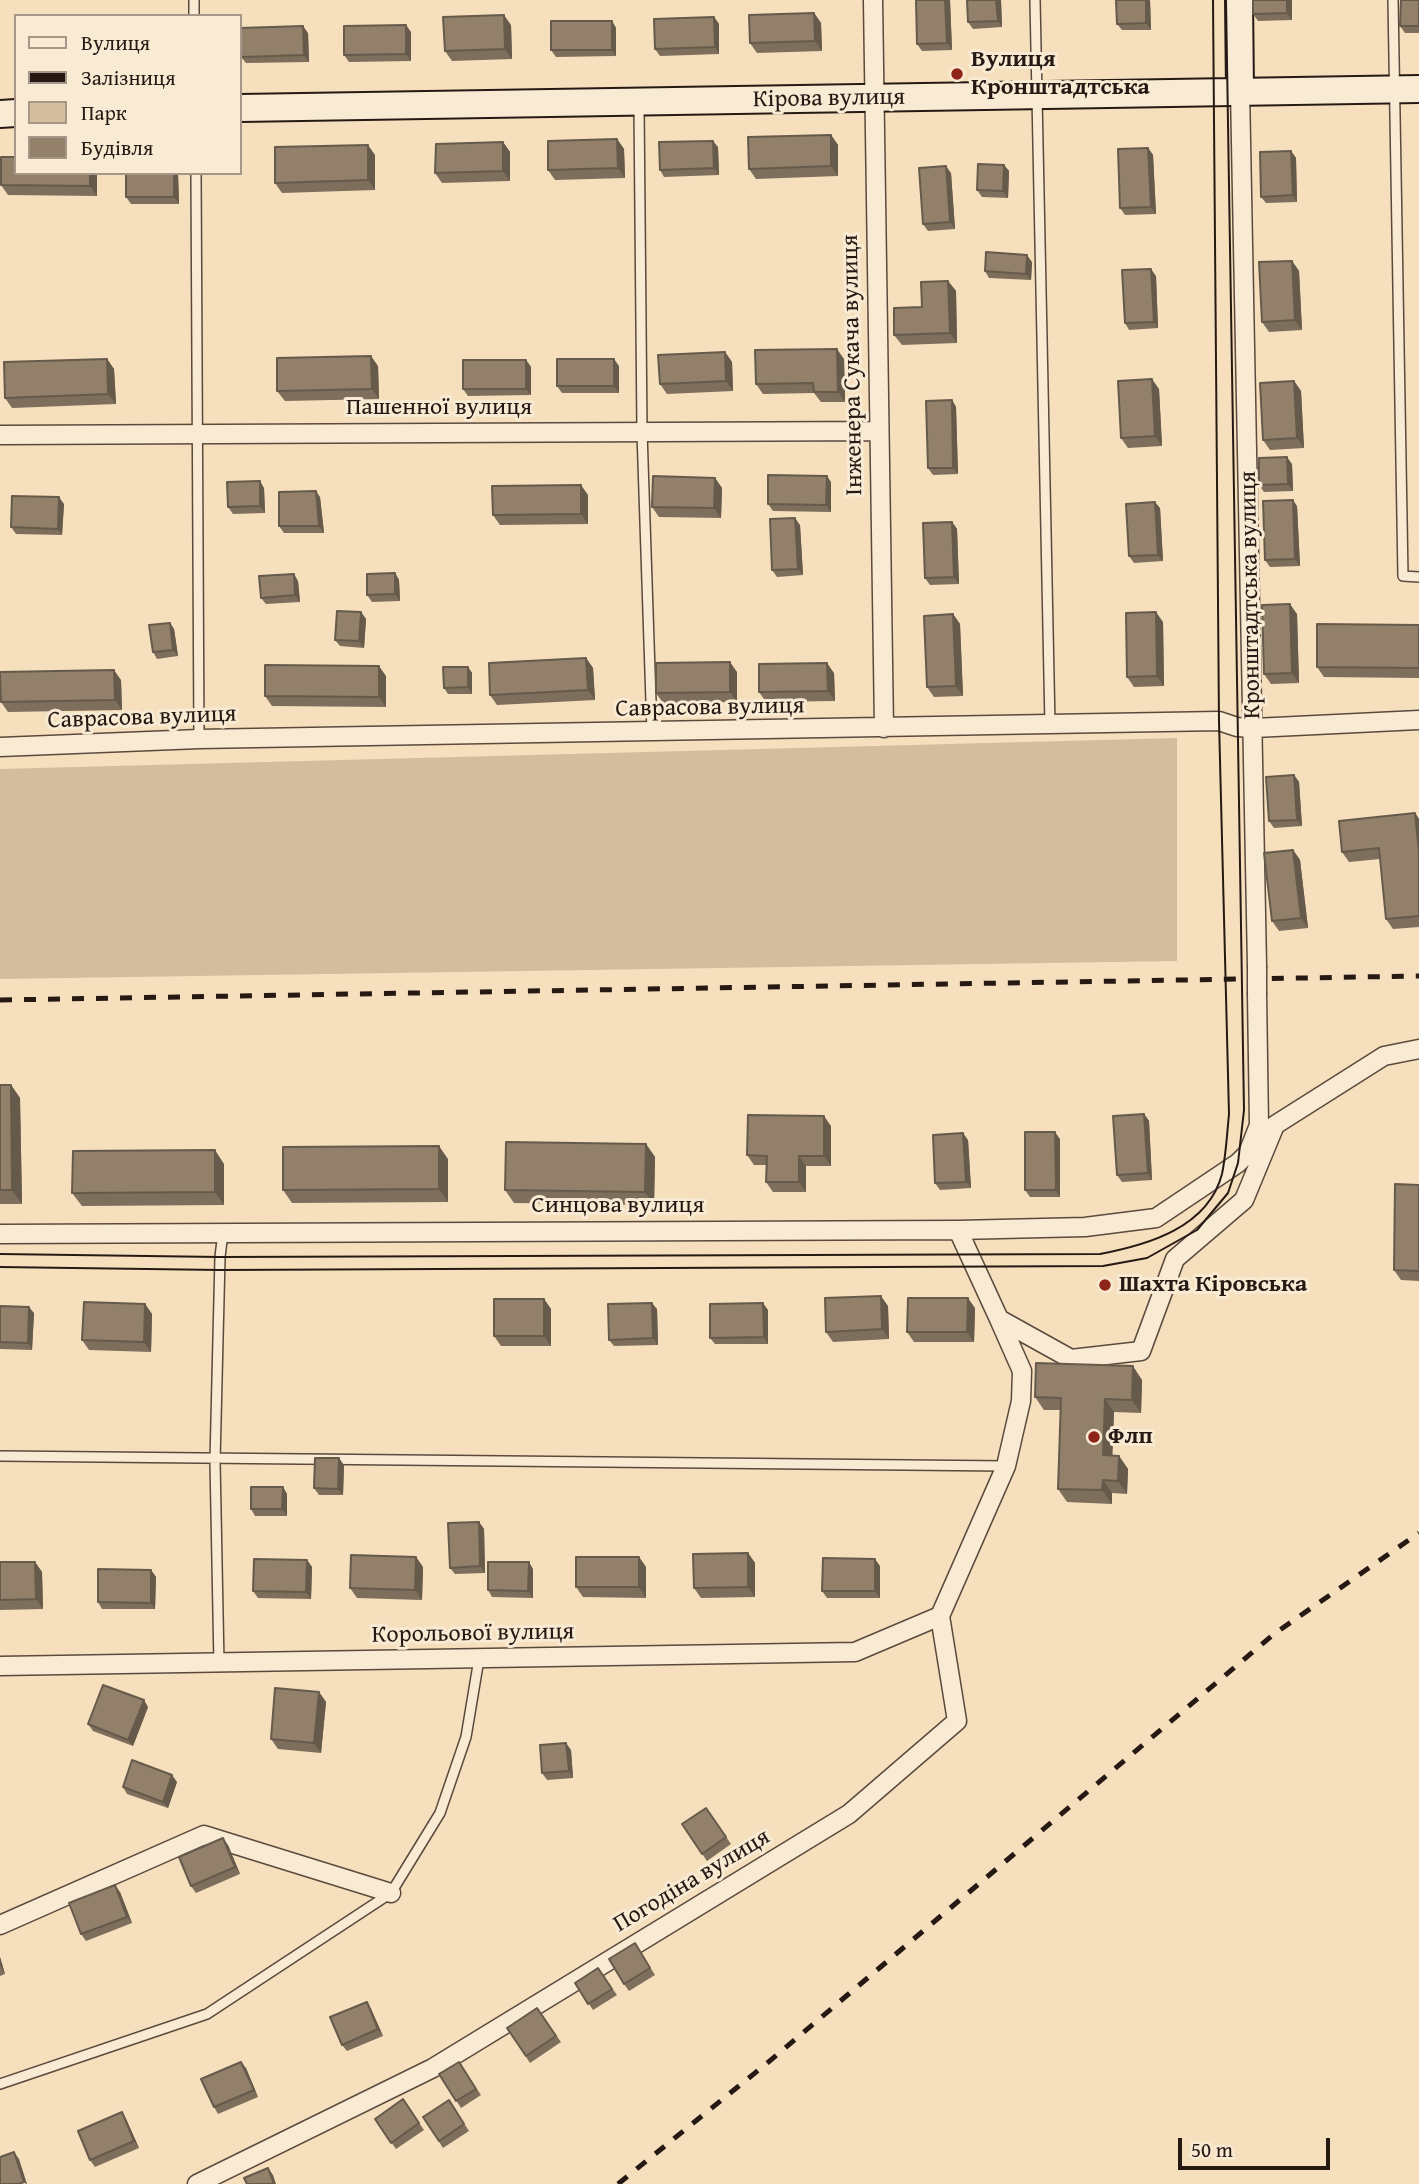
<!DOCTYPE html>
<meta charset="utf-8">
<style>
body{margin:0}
#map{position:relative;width:1419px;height:2184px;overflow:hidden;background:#f6dfbc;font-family:"Gentium Book Plus",serif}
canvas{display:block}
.legend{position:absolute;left:14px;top:14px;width:228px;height:161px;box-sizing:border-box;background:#f9ead3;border:2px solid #a59687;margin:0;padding:9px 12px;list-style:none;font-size:21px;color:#261914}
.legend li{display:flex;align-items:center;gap:14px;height:35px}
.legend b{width:35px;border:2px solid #a59687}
.scale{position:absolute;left:1178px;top:2138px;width:152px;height:32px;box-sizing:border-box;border:4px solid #261914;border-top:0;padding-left:9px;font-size:21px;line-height:24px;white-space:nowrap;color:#261914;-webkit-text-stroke:5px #f9ead3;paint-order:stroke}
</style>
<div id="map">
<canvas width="1419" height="2184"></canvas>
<ul class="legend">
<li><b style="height:9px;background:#f9ead3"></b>Вулиця</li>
<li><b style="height:9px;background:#261914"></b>Залізниця</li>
<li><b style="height:19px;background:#d3bd9f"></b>Парк</li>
<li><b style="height:19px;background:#92806b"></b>Будівля</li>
</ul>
<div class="scale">50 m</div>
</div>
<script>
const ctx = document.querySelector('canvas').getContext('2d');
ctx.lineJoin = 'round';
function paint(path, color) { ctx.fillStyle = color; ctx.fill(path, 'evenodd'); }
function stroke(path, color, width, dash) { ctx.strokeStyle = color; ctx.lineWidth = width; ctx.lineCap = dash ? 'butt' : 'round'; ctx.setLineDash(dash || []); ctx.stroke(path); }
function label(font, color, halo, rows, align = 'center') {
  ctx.font = font + ' "Gentium Book Plus",serif'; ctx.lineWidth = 6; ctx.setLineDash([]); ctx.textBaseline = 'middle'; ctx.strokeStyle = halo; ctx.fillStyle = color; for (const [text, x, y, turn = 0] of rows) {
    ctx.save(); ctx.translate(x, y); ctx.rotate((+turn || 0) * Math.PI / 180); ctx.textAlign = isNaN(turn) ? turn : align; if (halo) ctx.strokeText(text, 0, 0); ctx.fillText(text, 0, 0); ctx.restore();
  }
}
paint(new Path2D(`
 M1177 738V961L0 979V769Z`), '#d3bd9f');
const lane = new Path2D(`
 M194 0V16
 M1035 0 1050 725
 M1393 0 1403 576 1419 577
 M639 106 642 432 652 732
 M196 173 199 739
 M0 1456 1006 1466
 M219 1664 215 1461 220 1257 223 1232
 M0 2084 207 2014 391 1893 440 1813 466 1737 479 1659`);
const street = new Path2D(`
 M873 0 884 728
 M1240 90 1257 966
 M0 435 879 431
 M0 747 199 739 1219 721 1237 727 1254 728 1419 720
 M958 1230 999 1319 1071 1359 1141 1351 1175 1259 1244 1200 1275 1125 1384 1056 1419 1049
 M0 1234 958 1230 1085 1227 1156 1218 1238 1163 1248 1153 1259 1125 1257 994
 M0 1666 855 1652 940 1616
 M0 1925 204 1835 391 1893
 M197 2184 433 2068 849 1814 957 1721 940 1616 1006 1466 1021 1401 1022 1371 999 1319`);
const secondary = new Path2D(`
 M1239 0 1240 90
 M240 108 1419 89
 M0 114 16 113`);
stroke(lane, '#5a4a3e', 12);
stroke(street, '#5a4a3e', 21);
stroke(secondary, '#261914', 30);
stroke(lane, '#f9ead3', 9);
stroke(street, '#f9ead3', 18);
stroke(secondary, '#f9ead3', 26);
stroke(new Path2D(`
 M0 1254 220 1257 1100 1254C1147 1245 1208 1228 1222 1174 1226 1155 1227 1134 1229 1114L1219 721 1213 0
 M0 1267 220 1270 1103 1266 1147 1258 1197 1230 1228 1193 1238 1163 1244 1110 1226 0`), '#261914', 2);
stroke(new Path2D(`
 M0 1000 1419 976
 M618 2184 766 2064 1274 1634 1419 1533`), '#261914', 5, [12, 12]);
const streetBridge = new Path2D(`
 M1257 966V994`);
stroke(streetBridge, '#5a4a3e', 21, []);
stroke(streetBridge, '#f9ead3', 18);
paint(new Path2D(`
 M916 0H950L952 50 922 51 917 44Z
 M967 0H1001L1002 27 973 29 968 22Z
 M1116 0H1150L1151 30H1122L1117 24Z
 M1292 0V20L1258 21 1253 14Z
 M1419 0V33H1405L1400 26Z
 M814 13 821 23 822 51 757 53 750 43Z
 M714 17 719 24V54L660 56 655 49Z
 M612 21 616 28V56L556 57 551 50Z
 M511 25 512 59 452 61 445 51Z
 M411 32V61L349 62 344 55Z
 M308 33 309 62 246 63 241 57Z
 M831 135 838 145V176L756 179 749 169Z
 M617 139 624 149 625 178 555 180 548 170Z
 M503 142 510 152V181L442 183 435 173Z
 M718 147 719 175 664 177 660 170Z
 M1148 148 1153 155 1156 214 1125 215 1120 208Z
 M1291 151 1296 158 1297 202 1266 203 1261 197Z
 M375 155V190L282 193 275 183Z
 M1004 165 1009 171 1008 198 982 197 977 190Z
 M16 173H97V196L8 195 1 185Z
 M178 173 179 204H131L126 197Z
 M951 173 955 229 928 231 923 224Z
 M1292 261 1299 271 1302 330 1269 332 1262 322Z
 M1032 262 1031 280 989 278 985 271Z
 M1156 276 1158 328 1129 330 1125 323Z
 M948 281 956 291 957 343 902 345 894 335Z
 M725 352 732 362 733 391 667 394 660 384Z
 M107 359 114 369 116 404 12 408 5 398Z
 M844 359 845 402H821L814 393 763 394 756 384Z
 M526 360 531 367V395L468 396 463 389Z
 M378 366 379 399 285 401 277 391Z
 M619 366V393H562L557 386Z
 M1294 381 1301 391 1304 448 1270 450 1263 440Z
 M1159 389 1162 446 1128 448 1121 438Z
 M952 400 956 407 958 474 933 475 928 468Z
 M1292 464 1293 491 1264 492 1259 485Z
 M715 478 722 488 721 518 659 517 652 507Z
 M831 482V512L773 511 768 504Z
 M264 488 265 513 233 514 228 507Z
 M588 495V524L500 525 493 515Z
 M320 497 324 533H284L279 526Z
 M64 504 62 535 16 534 11 527Z
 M1297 506 1300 566 1270 567 1265 560Z
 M1160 508 1163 561 1134 563 1129 556Z
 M952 522 957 529 959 584 930 585 925 578Z
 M800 525 803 575 777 577 772 570Z
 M395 573 399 580 400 601 372 602 367 595Z
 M298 581 300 602 266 604 261 598Z
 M361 612 366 619 364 648 340 646 335 640Z
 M953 614 960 624 963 696 934 697 927 687Z
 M1297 614 1299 683 1271 684 1264 674Z
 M1163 622 1164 686 1134 687 1127 677Z
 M170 623 174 629 178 656 157 659 153 652Z
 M1419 625V678L1324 677 1317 667Z
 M586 658 593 668 595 700 497 705 490 695Z
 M468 667 472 673V694H448L444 688Z
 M737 672V702L663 703 656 693Z
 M834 673 835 701 766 702 759 692Z
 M386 676V707L272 706 265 696Z
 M121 680 122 710 8 712 1 702Z
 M1294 775 1299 782 1302 826 1274 828 1269 821Z
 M1415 813 1419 819V927L1393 929 1386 919 1380 859 1349 862 1342 852Z
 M1293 850 1300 860 1308 928 1279 931 1272 921Z
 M0 1085H11L20 1098 22 1204H0Z
 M1144 1114 1149 1121 1152 1180 1122 1182 1117 1175Z
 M831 1126V1166H806V1192H773L766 1182 767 1165H754L747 1155Z
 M1060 1139V1197H1030L1025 1190Z
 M968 1140 971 1188 940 1190 935 1183Z
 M646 1144 655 1157 654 1205 514 1203 505 1190Z
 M448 1159V1202L292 1203 283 1190Z
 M224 1164V1205L82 1206 72 1193Z
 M1419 1185V1281L1401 1280 1394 1270Z
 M544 1299 551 1309V1346H501L494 1336Z
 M145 1304 152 1314 151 1352 89 1350 82 1340Z
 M0 1306 34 1313 32 1350 0 1349Z
 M888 1306 889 1339 833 1342 826 1332Z
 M975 1308 974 1342H914L907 1332Z
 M657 1309 658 1345 614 1346 609 1340Z
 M768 1310V1344H715L710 1338Z
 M1142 1380 1141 1413 1114 1412 1112 1455 1119 1456 1128 1469 1127 1494 1112 1493V1504L1067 1502 1058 1489 1061 1410H1044L1035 1397Z
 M344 1465 343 1495H319L314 1488Z
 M283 1487 287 1494V1516H255L251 1509Z
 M479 1522 484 1529 485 1573 455 1574 450 1568Z
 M748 1553 755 1563V1597L701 1598 694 1588Z
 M416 1557 423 1567 422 1600 357 1598 350 1588Z
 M639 1557 646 1567V1598L583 1597 576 1587Z
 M307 1560 312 1567 311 1599 258 1598 253 1591Z
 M0 1562H35L42 1572 43 1609 0 1610Z
 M880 1566V1598H827L822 1591Z
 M533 1569V1598L492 1597 488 1590Z
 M151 1570 156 1577 155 1609H102L98 1602Z
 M319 1692 326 1702 321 1753 278 1749 271 1739Z
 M148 1707 133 1746 93 1731 88 1724Z
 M571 1750 573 1778 547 1780 542 1773Z
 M177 1782 168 1808 127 1794 123 1787Z
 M706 1808 731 1844 707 1861 682 1824Z
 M228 1845 240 1874 196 1893 191 1886Z
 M120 1892 132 1923 86 1941 81 1934Z
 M639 1950 655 1975 629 1991 624 1984Z
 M0 1957 5 1974 0 1976Z
 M598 1968 617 1995 593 2010 575 1983Z
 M537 2008 561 2042 530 2063 507 2028Z
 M371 2009 383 2036 347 2051 342 2045Z
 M459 2062 481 2095 461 2108 439 2074Z
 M246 2068 258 2097 218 2114 214 2107Z
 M403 2099 424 2130 396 2149 375 2119Z
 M449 2100 469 2131 443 2148 423 2117Z
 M126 2119 139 2148 95 2167 90 2160Z`), '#7e6e5c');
paint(new Path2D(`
 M945 0H950L952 50 947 43Z
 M996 0H1001L1002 27 998 21Z
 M1146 0H1150L1151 30 1146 23Z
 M1287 0H1292V20L1287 13Z
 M814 13 821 23 822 51 815 41Z
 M504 15 511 25 512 59 505 49Z
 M714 17 719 24V54L715 47Z
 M612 21 616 28V56L612 50Z
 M406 25 411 32V61L406 54Z
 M303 26 308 33 309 62 304 55Z
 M831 135 838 145V176L831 166Z
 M617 139 624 149 625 178 618 168Z
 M713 141 718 147 719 175 714 168Z
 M503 142 510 152V181L503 171Z
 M368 145 375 155V190L368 180Z
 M1148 148 1153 155 1156 214 1151 207Z
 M1291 151 1296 158 1297 202 1293 195Z
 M1004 165 1009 171 1008 198 1003 191Z
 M946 166 951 173 955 229 950 222Z
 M90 173H97V196L90 186Z
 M174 173H178L179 204 174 197Z
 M1027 255 1032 262 1031 280 1026 274Z
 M1292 261 1299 271 1302 330 1295 320Z
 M1151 269 1156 276 1158 328 1154 322Z
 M948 281 956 291 957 343 950 333Z
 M837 349 844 359 845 402 838 392Z
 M725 352 732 362 733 391 726 381Z
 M371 356 378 366 379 399 372 389Z
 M107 359 114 369 116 404 108 394Z
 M614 359 619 366V393L614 386Z
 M526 360 531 367V395L526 389Z
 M1152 379 1159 389 1162 446 1155 436Z
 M1294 381 1301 391 1304 448 1297 438Z
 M952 400 956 407 958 474 953 468Z
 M1287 457 1292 464 1293 491 1288 484Z
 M827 476 831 482V512L826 505Z
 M715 478 722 488 721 518 714 508Z
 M260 481 264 488 265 513 260 506Z
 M581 485 588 495V524L581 514Z
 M316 491 320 497 324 533 319 526Z
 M59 497 64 504 62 535 58 529Z
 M1293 500 1297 506 1300 566 1295 559Z
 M1155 502 1160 508 1163 561 1158 555Z
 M795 518 800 525 803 575 798 569Z
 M952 522 957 529 959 584 954 577Z
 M395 573 399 580 400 601 395 594Z
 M294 574 298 581 300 602 295 595Z
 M1290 604 1297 614 1299 683 1292 673Z
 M361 612 366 619 364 648 359 641Z
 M1156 612 1163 622 1164 686 1157 676Z
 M953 614 960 624 963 696 956 686Z
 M170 623 174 629 178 656 173 650Z
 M586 658 593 668 595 700 588 690Z
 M730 662 737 672V702L730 692Z
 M827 663 834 673 835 701 828 691Z
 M379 666 386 676V707L379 697Z
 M468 667 472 673V694L468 687Z
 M114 670 121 680 122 710 115 700Z
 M1294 775 1299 782 1302 826 1297 820Z
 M1415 813 1419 819V852Z
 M1293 850 1300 860 1308 928 1301 918Z
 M11 1085 20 1098 22 1204 12 1190Z
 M1144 1114 1149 1121 1152 1180 1148 1173Z
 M824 1116 831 1126V1166L824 1156Z
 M1055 1132 1060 1139V1197L1056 1190Z
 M963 1133 968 1140 971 1188 966 1182Z
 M646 1144 655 1157 654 1205 645 1192Z
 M439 1146 448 1159V1202L439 1189Z
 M215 1150 224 1164V1205L215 1192Z
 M799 1156 806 1166V1192L799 1182Z
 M881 1296 888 1306 889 1339 882 1329Z
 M968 1298 975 1308 974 1342 967 1332Z
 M544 1299 551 1309V1346L544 1336Z
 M652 1303 657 1309 658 1345 653 1338Z
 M763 1303 768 1310V1344L764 1337Z
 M145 1304 152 1314 151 1352 144 1342Z
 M29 1307 34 1313 32 1350 28 1343Z
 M1133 1366 1142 1380 1141 1413 1132 1400Z
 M1105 1399 1114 1412 1112 1468 1103 1455Z
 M1119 1456 1128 1469 1127 1494 1118 1481Z
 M339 1458 344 1465 343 1495 338 1489Z
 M1103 1480 1112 1493V1504L1102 1490Z
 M283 1487 287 1494V1516L282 1509Z
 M479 1522 484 1529 485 1573 480 1566Z
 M748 1553 755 1563V1597L748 1587Z
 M416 1557 423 1567 422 1600 415 1590Z
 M639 1557 646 1567V1598L639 1587Z
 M875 1559 880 1566V1598L875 1591Z
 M307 1560 312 1567 311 1599 306 1592Z
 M35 1562 42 1572 43 1609 36 1599Z
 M529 1562 533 1569V1598L528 1591Z
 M151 1570 156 1577 155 1609 151 1603Z
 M319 1692 326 1702 321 1753 314 1743Z
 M144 1700 148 1707 133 1746 128 1740Z
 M566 1743 571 1750 573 1778 569 1771Z
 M172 1775 177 1782 168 1808 163 1802Z
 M223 1838 228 1845 240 1874 235 1867Z
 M115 1885 120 1892 132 1923 127 1917Z
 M0 1957 5 1974 0 1965Z
 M367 2002 371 2009 383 2036 378 2029Z
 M241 2062 246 2068 258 2097 254 2090Z
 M122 2112 126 2119 139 2148 134 2141Z
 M14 2152 19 2159 27 2184H26L24 2182Z
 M268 2168 273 2175 276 2184H274Z`), '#665a4b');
const building = new Path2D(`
 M916 0H945L947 43 917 44Z
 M967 0H996L998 21 968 22Z
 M1116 0H1146V23L1117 24Z
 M1253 0H1287V13L1253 14Z
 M1401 0H1419V26H1400Z
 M814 13 815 41 750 43 749 15Z
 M504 15 505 49 445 51 443 17Z
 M714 17 715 47 655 49 654 19Z
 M551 21H612V50H551Z
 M406 25V54L344 55V26Z
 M303 26 304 55 241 57 240 28Z
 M831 135V166L749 169 748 137Z
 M617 139 618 168 548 170V141Z
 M713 141 714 168 660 170 659 142Z
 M503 142V171L435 173 436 144Z
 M368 145V180L275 183V147Z
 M1148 148 1151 207 1120 208 1118 149Z
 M1291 151 1293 195 1261 197 1260 152Z
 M1 157H16V173H90V186L1 185Z
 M978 164 1004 165 1003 191 977 190Z
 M946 166 950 222 923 224 919 168Z
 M126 173H174V197H126Z
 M986 252 1027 255 1026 274 985 271Z
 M1292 261 1295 320 1262 322 1259 262Z
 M1151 269 1154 322 1125 323 1122 270Z
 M948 281 950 333 894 335V308L922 307 921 282Z
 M837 349 838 392H814L813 383 756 384 755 350Z
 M725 352 726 381 660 384 658 355Z
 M371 356 372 389 277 391V358Z
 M107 359 108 394 5 398 4 362Z
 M557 359H614V386H557Z
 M463 360H526V389H463Z
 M1152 379 1155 436 1121 438 1118 381Z
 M1294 381 1297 438 1263 440 1260 383Z
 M952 400 953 468H928L926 401Z
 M1287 457 1288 484 1259 485V458Z
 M768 475 827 476 826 505 768 504Z
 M653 476 715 478 714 508 652 507Z
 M260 481V506L228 507 227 482Z
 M581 485V514L493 515 492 486Z
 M316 491 319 526H279V492Z
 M12 496 59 497 58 529 11 527Z
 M1293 500 1295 559 1265 560 1263 501Z
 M1155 502 1158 555 1129 556 1126 504Z
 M795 518 798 569 772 570 770 519Z
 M952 522 954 577 925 578 923 523Z
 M395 573V594L367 595V574Z
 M294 574 295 595 261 598 259 576Z
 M1290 604 1292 673 1264 674 1262 605Z
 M337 611 361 612 359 641 335 640Z
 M1156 612 1157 676 1127 677 1126 613Z
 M953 614 956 686 927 687 924 616Z
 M170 623 173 650 153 652 149 625Z
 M1317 624 1419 625V668L1317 667Z
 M586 658 588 690 490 695 489 663Z
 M730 662V692L656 693V663Z
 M827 663 828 691 759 692V664Z
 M265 665 379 666V697L265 696Z
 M443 667H468V687L444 688Z
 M114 670 115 700 1 702 0 672Z
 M1294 775 1297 820 1269 821 1266 777Z
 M1415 813 1419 852V916L1386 919 1379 848 1342 852 1339 821Z
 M1293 850 1301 918 1272 921 1264 853Z
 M0 1085H11L12 1190H0Z
 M1144 1114 1148 1173 1117 1175 1113 1116Z
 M748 1115 824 1116V1156H799V1182H766L767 1156 747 1155Z
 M1025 1132H1055L1056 1190H1025Z
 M963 1133 966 1182 935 1183 933 1135Z
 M506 1142 646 1144 645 1192 505 1190Z
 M439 1146V1189L283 1190V1147Z
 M215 1150V1192L72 1193 73 1151Z
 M1395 1184 1419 1185V1271L1394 1270Z
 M881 1296 882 1329 826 1332 825 1298Z
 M908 1298H968L967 1332H907Z
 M494 1299H544V1336H494Z
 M84 1302 145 1304 144 1342 82 1340Z
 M652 1303 653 1338 609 1340 608 1304Z
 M763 1303 764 1337 710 1338V1304Z
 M0 1306 29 1307 28 1343 0 1342Z
 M1036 1363 1133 1366 1132 1400 1105 1399 1103 1455 1119 1456 1118 1481 1103 1480 1102 1490 1058 1489 1061 1398 1035 1397Z
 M315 1458H339L338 1489 314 1488Z
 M251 1487H283L282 1509H251Z
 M479 1522 480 1566 450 1568 448 1523Z
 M748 1553V1587L694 1588 693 1554Z
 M351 1555 416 1557 415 1590 350 1588Z
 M576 1557H639V1587H576Z
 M823 1558 875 1559V1591H822Z
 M254 1559 307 1560 306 1592 253 1591Z
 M0 1562H35L36 1599 0 1600Z
 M488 1562H529L528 1591 488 1590Z
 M98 1569 151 1570V1603L98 1602Z
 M103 1685 144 1700 128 1740 88 1724Z
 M275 1688 319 1692 314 1743 271 1739Z
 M566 1743 569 1771 542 1773 540 1745Z
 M132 1760 172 1775 163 1802 123 1787Z
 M706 1808 726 1837 702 1854 682 1824Z
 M223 1838 235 1867 191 1886 179 1857Z
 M115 1885 127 1917 81 1934 69 1903Z
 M635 1943 650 1968 624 1984 609 1959Z
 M598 1968 612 1989 588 2004 575 1983Z
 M367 2002 378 2029 342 2045 330 2017Z
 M537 2008 556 2036 526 2056 507 2028Z
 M241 2062 254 2090 214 2107 201 2079Z
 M459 2062 476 2089 456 2101 439 2074Z
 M403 2099 419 2123 391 2143 375 2119Z
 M449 2100 464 2124 439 2141 423 2117Z
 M122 2112 134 2141 90 2160 78 2131Z
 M14 2152 24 2182 19 2184H0V2157Z
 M268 2168 274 2184H247L244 2178Z`);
paint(building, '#92806b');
stroke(building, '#665a4b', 2);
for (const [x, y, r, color] of [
 [957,74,7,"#8f2418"],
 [1105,1285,7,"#8f2418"],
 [1094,1437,7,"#8f2418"]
]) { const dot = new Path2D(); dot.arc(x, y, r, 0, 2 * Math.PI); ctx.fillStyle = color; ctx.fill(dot); stroke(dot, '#f9ead3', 2.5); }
label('bold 24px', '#261914', '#f9ead3', [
 ["Вулиця",971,60],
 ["Кронштадтська",971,88],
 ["Шахта Кіровська",1119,1285],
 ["Флп",1108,1437]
], 'left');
label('24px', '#261914', '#f9ead3', [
 ["Кірова вулиця",829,99,-1],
 ["Інженера Сукача вулиця",853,365,-91],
 ["Пашенної вулиця",439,408],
 ["Кронштадтська вулиця",1251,595,-91],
 ["Саврасова вулиця",710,708,-1],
 ["Саврасова вулиця",142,718,-2],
 ["Синцова вулиця",618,1206],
 ["Корольової вулиця",473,1634,-1],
 ["Погодіна вулиця",692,1881,-31]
]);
</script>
